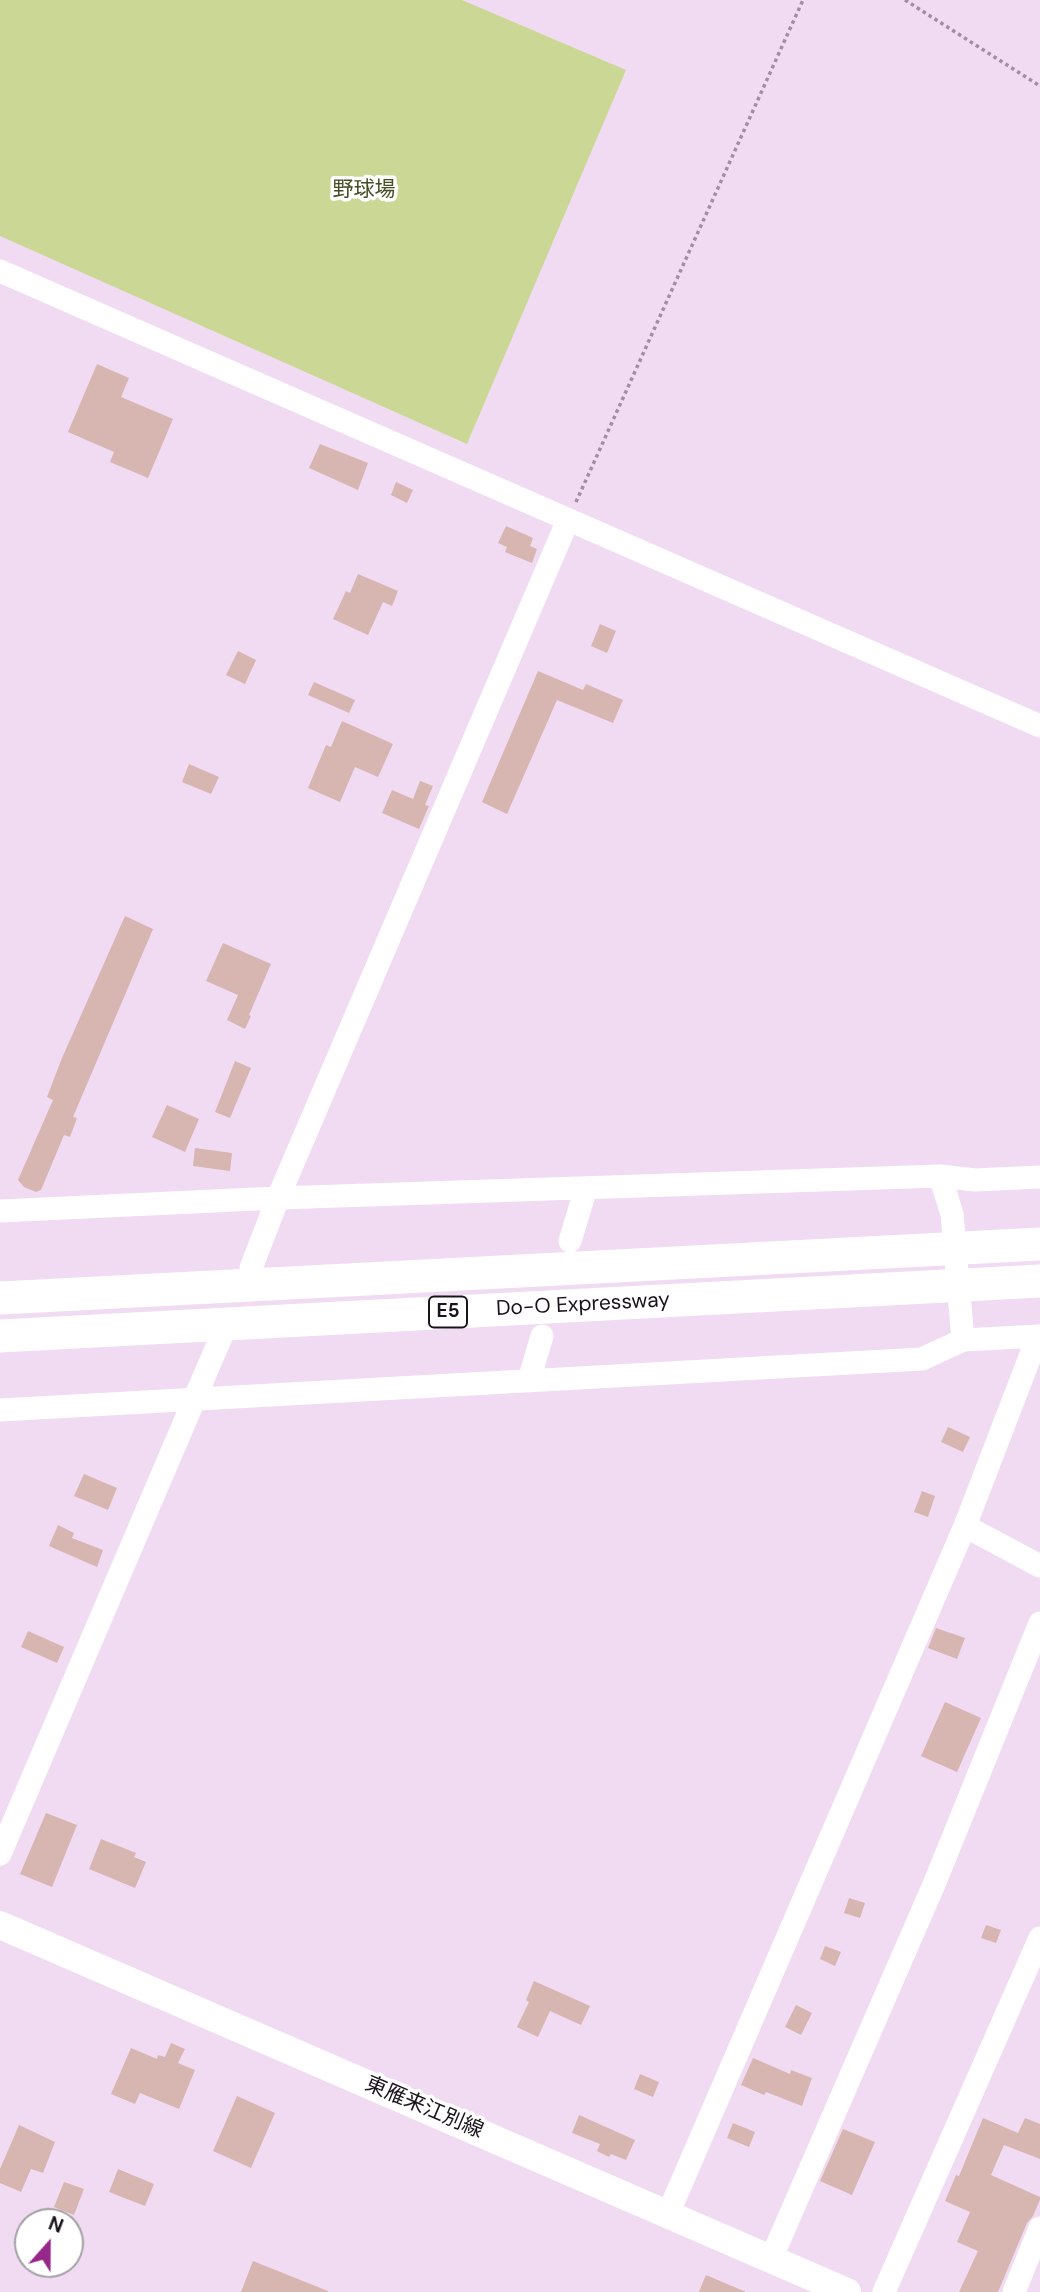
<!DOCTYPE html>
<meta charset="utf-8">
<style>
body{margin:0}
#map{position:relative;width:1040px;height:2292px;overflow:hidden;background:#f0dbf3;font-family:"DM Sans",sans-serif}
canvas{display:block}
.north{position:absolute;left:14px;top:2208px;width:70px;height:70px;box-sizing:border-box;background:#fff;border:2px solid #a3a1a4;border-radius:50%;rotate:21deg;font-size:19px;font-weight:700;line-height:28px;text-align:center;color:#1a131b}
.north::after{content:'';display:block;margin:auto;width:24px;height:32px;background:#952888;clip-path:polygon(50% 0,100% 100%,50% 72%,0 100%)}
</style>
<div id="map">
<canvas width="1040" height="2292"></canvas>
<div class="north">N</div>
</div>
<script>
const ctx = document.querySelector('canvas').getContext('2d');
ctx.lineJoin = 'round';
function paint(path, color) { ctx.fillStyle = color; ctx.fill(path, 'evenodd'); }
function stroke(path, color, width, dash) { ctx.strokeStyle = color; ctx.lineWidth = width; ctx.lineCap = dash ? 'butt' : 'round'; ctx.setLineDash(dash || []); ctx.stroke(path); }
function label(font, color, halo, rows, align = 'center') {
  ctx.font = font + ' "DM Sans","Noto Sans JP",sans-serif'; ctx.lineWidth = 7; ctx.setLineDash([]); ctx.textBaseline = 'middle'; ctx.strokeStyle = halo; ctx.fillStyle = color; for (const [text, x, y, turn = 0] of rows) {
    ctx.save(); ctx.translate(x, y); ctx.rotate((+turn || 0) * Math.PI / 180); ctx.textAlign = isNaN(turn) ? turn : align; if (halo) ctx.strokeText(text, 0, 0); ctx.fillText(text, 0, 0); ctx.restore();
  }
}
paint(new Path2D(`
 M0 0H462L626 70 467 444 0 236Z`), '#cbd794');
paint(new Path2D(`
 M97 364 129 378 121 397 173 419 148 478 110 462 114 452 68 432Z
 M320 444 368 463 358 490 309 468Z
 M396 482 413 490 407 503 391 495Z
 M506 526 533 538 530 546 537 549 532 563 505 552 507 547 498 543Z
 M358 574 398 591 392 606 383 602 368 635 333 619 346 591 350 593Z
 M600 624 616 631 607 653 591 646Z
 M238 651 256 660 245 684 226 675Z
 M538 671 583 690 586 684 623 700 613 723 557 700 507 814 482 802Z
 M314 682 355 700 349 713 308 695Z
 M342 721 393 744 378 777 355 767 340 802 308 788 326 745 331 747Z
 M189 764 219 777 211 794 182 782Z
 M420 781 433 786 425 805 429 806 419 829 382 813 392 790 413 799Z
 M125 916 153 929 73 1117 77 1118 70 1137 64 1135 41 1190 36 1192 24 1187 18 1180 53 1100 47 1097 62 1058Z
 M223 943 271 964 249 1015 251 1016 245 1029 227 1020 238 995 206 981Z
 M235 1061 251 1068 230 1118 215 1112Z
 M167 1105 199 1119 185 1152 152 1137Z
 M195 1148 232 1153 230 1171 193 1166Z
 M948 1427 970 1437 963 1452 941 1442Z
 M84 1474 117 1488 108 1510 74 1496Z
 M922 1491 935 1496 928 1517 914 1512Z
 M58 1525 74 1533 72 1538 103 1550 97 1567 49 1546Z
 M936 1628 965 1638 957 1659 928 1648Z
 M28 1631 64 1647 57 1663 21 1647Z
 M945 1702 981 1718 957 1772 921 1756Z
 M46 1813 77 1825 52 1887 20 1874Z
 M101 1839 136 1853 134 1857 146 1862 135 1888 89 1869Z
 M849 1898 865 1903 860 1918 844 1913Z
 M986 1925 1001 1930 996 1943 981 1938Z
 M825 1946 841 1952 835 1966 820 1959Z
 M534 1981 590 2006 581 2025 550 2011 538 2037 517 2027 529 2002 526 2000Z
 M796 2005 812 2013 801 2035 785 2027Z
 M171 2043 185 2049 178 2063 195 2070 179 2109 140 2093 135 2104 111 2094 131 2048 157 2059 158 2055 165 2057Z
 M753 2058 790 2074 791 2070 812 2078 802 2106 766 2092 764 2095 741 2085Z
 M640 2074 659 2082 653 2097 634 2089Z
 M237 2096 275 2113 251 2168 213 2151Z
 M579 2115 635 2140 626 2160 611 2154 609 2157 597 2151 600 2144 572 2133Z
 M983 2118 1018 2133 1025 2118 1040 2124V2159L1004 2145 991 2175 1040 2197V2200L1033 2216 1027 2223 998 2292H959L978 2251 957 2242 970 2212 945 2201 956 2175 959 2176Z
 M733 2123 755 2132 749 2147 727 2138Z
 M19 2125 55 2142 43 2173 31 2169 21 2192 0 2183V2169Z
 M843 2129 875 2142 852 2195 820 2181Z
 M118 2169 154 2184 145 2206 109 2192Z
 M64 2182 84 2189 74 2215 54 2207Z
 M253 2261 328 2291V2292H241Z
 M706 2275 746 2292H699Z`), '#d7b5b1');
stroke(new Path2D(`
 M905 0 1040 86
 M576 502 803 0`), '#9f8fa1', 3.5, [3.5, 3.5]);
stroke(new Path2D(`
 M0 271 1040 726
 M940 1176 952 1214 963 1340
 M0 1211 278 1198 940 1176 975 1180 1040 1177
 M570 1241 586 1188
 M251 1268 278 1198 568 520
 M1038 1336 965 1526 1040 1566
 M529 1380 542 1336
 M0 1410 922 1359 963 1340 1040 1336
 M0 1854 221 1337
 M668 2214 965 1526
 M771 2259 935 1882 1040 1623
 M884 2292 1040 1938
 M1014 2292 1040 2228`), '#fff', 23);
stroke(new Path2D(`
 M0 1925 847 2292`), '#fff', 28);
stroke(new Path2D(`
 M0 1298 1040 1244
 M0 1336 1040 1281`), '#fff', 33);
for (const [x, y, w] of [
 [448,1312,38]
]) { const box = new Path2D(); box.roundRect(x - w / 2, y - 15.5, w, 31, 5); ctx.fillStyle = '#fff'; ctx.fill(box); stroke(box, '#1a131b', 2); }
label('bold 19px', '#1a131b', null, [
 ["E5",448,1312]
]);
label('21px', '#474d23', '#fff', [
 ["野球場",364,190]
]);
label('21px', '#1a131b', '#fff', [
 ["Do-O Expressway",583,1305,-3],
 ["東雁来江別線",424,2108,23]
]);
</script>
